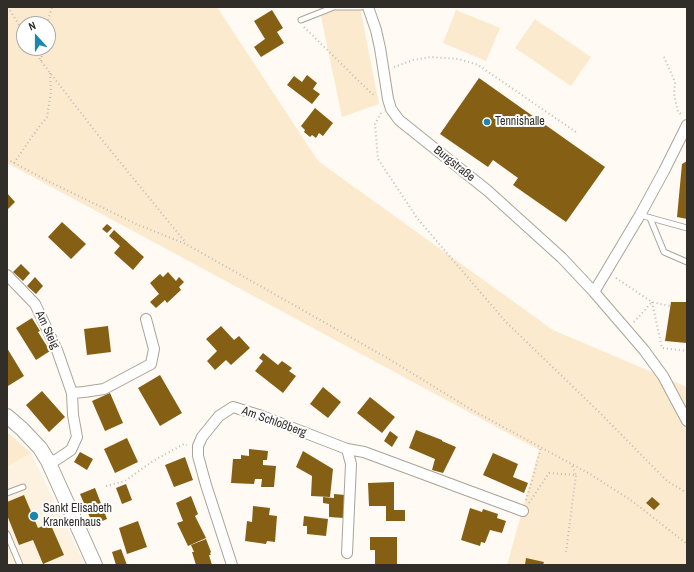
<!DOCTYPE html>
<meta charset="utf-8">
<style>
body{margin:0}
#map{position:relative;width:694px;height:572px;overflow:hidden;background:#fffaf3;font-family:"Archivo Narrow",sans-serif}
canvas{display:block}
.frame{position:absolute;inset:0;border:8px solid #312e2a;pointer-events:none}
.north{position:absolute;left:16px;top:16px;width:40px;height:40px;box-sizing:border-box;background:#fff;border:1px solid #adabaa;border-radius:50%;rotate:339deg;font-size:11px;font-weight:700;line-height:16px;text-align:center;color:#312e2a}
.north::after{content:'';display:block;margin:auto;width:14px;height:18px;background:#1b87ae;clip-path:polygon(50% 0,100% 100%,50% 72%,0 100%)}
</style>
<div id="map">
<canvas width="694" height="572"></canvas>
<div class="frame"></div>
<div class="north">N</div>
</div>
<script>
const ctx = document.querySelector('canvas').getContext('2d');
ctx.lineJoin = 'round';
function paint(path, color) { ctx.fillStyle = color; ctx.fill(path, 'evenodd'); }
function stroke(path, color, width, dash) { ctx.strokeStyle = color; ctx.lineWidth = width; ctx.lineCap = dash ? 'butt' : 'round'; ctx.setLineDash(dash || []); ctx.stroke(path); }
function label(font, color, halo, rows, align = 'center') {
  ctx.font = font + ' "Archivo Narrow",sans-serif'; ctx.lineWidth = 4; ctx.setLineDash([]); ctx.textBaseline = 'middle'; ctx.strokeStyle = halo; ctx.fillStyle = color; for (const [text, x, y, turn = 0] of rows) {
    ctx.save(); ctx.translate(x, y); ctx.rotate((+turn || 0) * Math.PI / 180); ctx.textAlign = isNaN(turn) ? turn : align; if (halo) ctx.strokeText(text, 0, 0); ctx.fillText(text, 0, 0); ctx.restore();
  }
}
paint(new Path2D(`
 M31 453 85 565H7V467Z`), '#fdf2df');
paint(new Path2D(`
 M7 7H217L318 161 553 330 687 387V565H507L539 450 7 163ZM24 24H48V48H24Z
 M319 7H360L379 104 342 117Z
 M456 10 500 28 486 61 443 43Z
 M535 19 591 57 571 86 515 48Z
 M7 432 31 453 7 467Z`), '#fceace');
paint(new Path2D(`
 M272 10 283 28 277 32 284 43 261 57 254 47 265 39 254 21Z
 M307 75 317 83 313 89 320 94 312 104 287 85 294 76 302 82Z
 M479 78 605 167 566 222 513 185 518 178 493 160 488 167 440 134Z
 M315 108 333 123 323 136 319 133 316 138 312 135 310 137 304 132 305 130 301 126Z
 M687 161V219L677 217 682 164Z
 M7 193 15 202 7 210Z
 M62 222 86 244 71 259 48 237Z
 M107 224 112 228 107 233 102 229Z
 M114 230 144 257 133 270 114 253 120 246 109 236Z
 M21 264 30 273 23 281 13 272Z
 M168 272 176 281 179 277 184 282 179 287 181 290 167 303 165 300 156 308 150 302 159 294 150 283 160 274 163 277Z
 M35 277 43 286 36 294 27 286Z
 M671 302H687V343L665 341Z
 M32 318 40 331 38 332 50 351 36 360 16 328Z
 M108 326 111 352 87 355 84 329Z
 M221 326 234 340 239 336 250 348 231 365 226 360 215 370 207 361 217 351 206 339Z
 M7 348 24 376 8 386 7 385Z
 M263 353 278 365 282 361 292 368 289 371 296 376 283 393 255 371 263 361 259 358Z
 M160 375 182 413 160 426 138 388Z
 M323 387 341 402 328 418 310 404Z
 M42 391 65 417 49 432 26 405Z
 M110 393 123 423 105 431 92 401Z
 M370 397 395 417 382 433 357 413Z
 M416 430 442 440V441L456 447 443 473 432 470 435 459 409 448Z
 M390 431 398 437 392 447 384 441Z
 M127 438 138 462 115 473 104 449Z
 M249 449 268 451 267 460H263V465L276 466 274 487H261L262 479H255L254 484 231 483 233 459H241V455L249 456Z
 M303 451 333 469 330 497 311 496 312 476 296 467Z
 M80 452 93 459 87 470 74 462Z
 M493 453 518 464 513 477 528 483 524 493 483 475Z
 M185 457 193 480 174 487 165 465Z
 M394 482V510H405V521H386V506H369L368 483Z
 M126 484 132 500 122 504 116 488Z
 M95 488 107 519 93 525 80 494Z
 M334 494 345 495 344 518 329 517V504L323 503V497L334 498Z
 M24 495 38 528 50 523 64 555 43 564 33 540 19 545 7 515V502Z
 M191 496 198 514 195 516 206 538 188 546 177 523 183 521 176 503Z
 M652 497 660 504 654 510 646 503Z
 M253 506 270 508 269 515 277 516 275 542 267 541 266 544 245 541 247 521 252 522Z
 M470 508 482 512 483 509 498 514 497 518 506 521 502 533 490 530 485 543 481 542 480 546 461 540Z
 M304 516 328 519 326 536 307 534V526H303Z
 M138 521 147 547 127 554 119 528Z
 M370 537H397V565H375V550H370Z
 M206 539 211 552 210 553 211 555H209L212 565H196L192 552H194L191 545Z
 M121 549 127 565H116L112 552Z
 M526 558 544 562 543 565H525Z`), '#855f14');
const lane = new Path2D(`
 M337 7H361
 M301 20 334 7
 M640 215 687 228
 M650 218 664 252 687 262
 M7 493 23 487
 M7 534 20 565`);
const street = new Path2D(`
 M368 7 376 30 380 48 388 99 391 109 399 120 488 191 562 258 594 292 644 350 663 376 687 421
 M7 275 35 304 57 350 72 393 73 415 77 437 71 450 56 460 48 461
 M594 292 640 215 664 171 687 125
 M72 393 84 392 104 389 151 364 154 349 146 319
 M347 449 351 464 347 553
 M232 565 206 485 198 456V446L202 437 219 416 233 407 262 416 347 449 364 452 523 511`);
const secondary = new Path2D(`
 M7 416 22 429 40 448 48 461 95 565`);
stroke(lane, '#aaa398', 7);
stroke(street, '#aaa398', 12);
stroke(secondary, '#aaa398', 16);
stroke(new Path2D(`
 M8 7 24 33
 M47 24 52 7
 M304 27 372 94 376 95
 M33 48 41 61 98 135 186 243
 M664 57 675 82 674 94 678 112 682 115
 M41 61 43 48
 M394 67 413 60 431 57 459 59 478 65 576 132
 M381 113 375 124 378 159 417 218 505 321 598 411 667 481 687 493
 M7 159 44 179 136 224 186 244 389 359 472 410 590 474 632 501 687 544
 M14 163 38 128 47 117 51 91 50 73
 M616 278 652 302 670 306
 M652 302 662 348 687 351
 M634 322 652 302
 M106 486 125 481 153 461 184 444 187 445
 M526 500 533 478 541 447
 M529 503 549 473 576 475 572 465
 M566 552 576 475`), '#bfbbb5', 2, [1, 3]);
stroke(lane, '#fff', 5);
stroke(street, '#fff', 10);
stroke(secondary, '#fff', 14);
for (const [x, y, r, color] of [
 [487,122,4,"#1b87ae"],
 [34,516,5,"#1b87ae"]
]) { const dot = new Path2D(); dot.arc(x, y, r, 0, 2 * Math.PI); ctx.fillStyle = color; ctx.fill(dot); stroke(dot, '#fff', 1.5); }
label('12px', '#312e2a', '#fff', [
 ["Tennishalle",495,122],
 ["Sankt Elisabeth",43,509],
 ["Krankenhaus",43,523]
], 'left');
label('12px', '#312e2a', '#fff', [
 ["Burgstraße",454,164,39],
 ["Am Steig",47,330,65],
 ["Am Schloßberg",274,422,20]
]);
</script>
